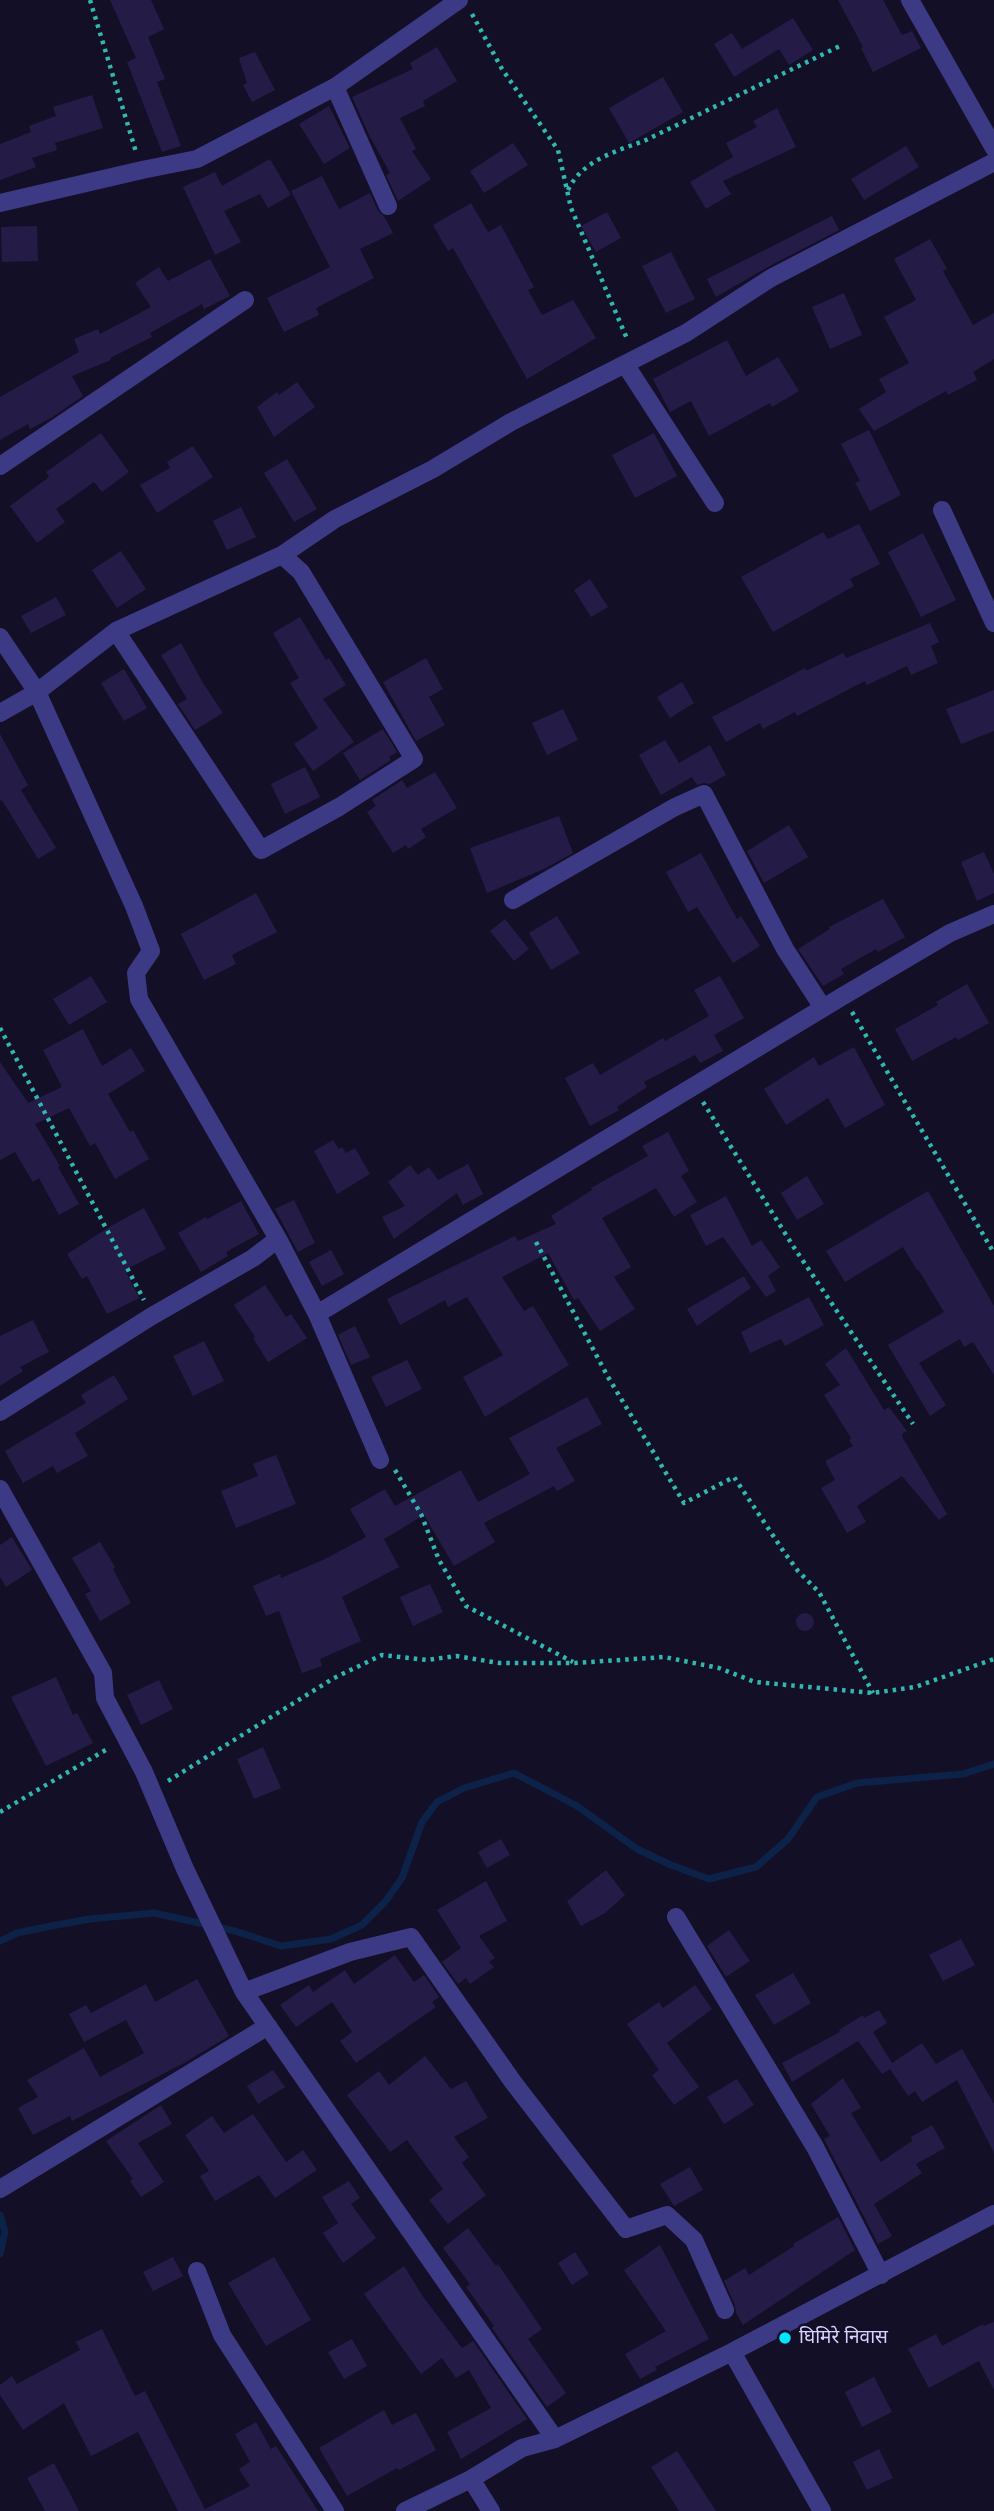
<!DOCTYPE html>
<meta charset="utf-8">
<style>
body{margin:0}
canvas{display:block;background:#130f26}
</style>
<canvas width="994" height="2511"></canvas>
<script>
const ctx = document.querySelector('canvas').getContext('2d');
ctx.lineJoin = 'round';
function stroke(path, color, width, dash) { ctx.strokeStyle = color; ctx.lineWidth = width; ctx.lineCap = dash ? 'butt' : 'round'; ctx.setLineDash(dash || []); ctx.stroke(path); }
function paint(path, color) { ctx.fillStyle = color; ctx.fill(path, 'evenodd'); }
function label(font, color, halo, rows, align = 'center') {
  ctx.font = font + ' "Noto Sans","Noto Sans Devanagari",sans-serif'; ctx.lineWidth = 5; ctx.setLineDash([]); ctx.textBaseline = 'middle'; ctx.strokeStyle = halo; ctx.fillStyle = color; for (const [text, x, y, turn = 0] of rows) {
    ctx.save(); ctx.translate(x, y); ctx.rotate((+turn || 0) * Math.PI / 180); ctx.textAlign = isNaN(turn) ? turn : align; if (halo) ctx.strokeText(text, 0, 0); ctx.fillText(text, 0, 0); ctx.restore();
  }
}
stroke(new Path2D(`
 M0 1941 17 1933 51 1926 90 1919 154 1913 235 1931 281 1946 331 1939 362 1925 385 1902 402 1878 422 1822 437 1802 464 1788 514 1773 577 1806 637 1849 671 1865 709 1879 756 1867 788 1839 817 1797 857 1783 963 1774 994 1764
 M0 2215 5 2232 0 2254`), '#0c2248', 7);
paint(new Path2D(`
 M110 0H151L164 29 148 37 165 79 157 82 181 146 162 152 127 62 136 58Z
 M838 0H883L902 35 912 31 921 48 873 72 861 48 863 47Z
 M793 18 813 50 789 65 779 49 734 77 714 44 732 33 742 49Z
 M437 47 457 81 423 101 425 106 400 118 416 149 412 151 431 179 398 201 386 175 390 173 370 137 352 97 413 69 410 63Z
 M255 52 275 90 252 102 243 85 247 83 239 58Z
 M663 77 683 112 629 143 609 108Z
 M92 95 103 128 55 143 57 150 32 158 36 167 0 180V144L31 132 29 126 56 116 53 107Z
 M329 106 350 148 324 164 299 124Z
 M777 108 796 147 723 181 731 194 706 209 690 182 733 157 726 143 757 127 753 121Z
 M513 143 528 165 484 193 470 171Z
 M906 146 919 167 864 200 851 179Z
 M270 159 291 195 268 208 260 194 224 211 241 242 215 255 183 187 215 172 222 186Z
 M322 176 339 209 370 193 378 211 384 216 393 233 360 249 374 278 316 308 319 315 284 332 267 298 330 267 291 191Z
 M471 203 488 232 501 225 534 287 528 290 542 315 573 300 596 338 527 379 453 248 448 251 433 225Z
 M607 212 621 238 596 252 581 226Z
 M832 216 839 230 766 268 716 297 707 279Z
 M37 226 38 261 2 262 1 227Z
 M930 239 947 269 943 271 973 325 994 313V359L973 372 977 380 948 395 946 391 874 431 859 409 886 392 879 379 909 363 884 317 916 300 894 259Z
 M671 252 695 299 666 313 642 266Z
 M210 259 230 296 204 309 202 304 150 333 152 337 110 358 111 360 72 376 83 396 51 418 30 429 28 424 0 440V397L79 352 74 339 98 329 100 334 151 307 135 283 159 267 168 281Z
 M844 293 862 335 830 349 812 307Z
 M727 340 746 376 778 357 799 391 772 407 770 403 709 436 691 401 670 412 653 379Z
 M297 382 315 407 274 437 257 407 277 392 279 395Z
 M869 430 901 495 870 511 855 483 860 481 841 444Z
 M101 433 129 472 102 492 94 482 56 509 65 522 37 543 10 506 49 477 46 472Z
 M654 433 677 476 635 498 612 455Z
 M193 446 213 477 157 513 140 485 170 468 167 462Z
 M287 459 317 509 294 522 264 473Z
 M241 507 256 537 227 550 213 521Z
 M859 524 880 564 850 579 854 586 773 632 741 577 823 532 828 539Z
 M923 533 956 600 921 617 888 552Z
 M121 551 146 589 117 608 92 570Z
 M590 579 608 607 591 617 574 590Z
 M56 597 66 615 31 633 21 616Z
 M300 617 326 660 329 658 346 685 323 699 354 742 313 771 294 744 318 728 290 683 299 678 273 633Z
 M930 623 939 642 931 646 938 663 911 675 907 666 867 685 865 681 797 716 795 712 763 729 760 723 726 742 712 717 805 668 806 671 843 653 846 658Z
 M181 643 203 683 223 713 195 730 178 704 187 699 161 655Z
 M426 658 443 689 429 697 445 725 416 741 383 682Z
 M124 669 147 708 124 721 101 683Z
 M682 682 694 703 670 718 657 697Z
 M994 690V731L961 744 946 709Z
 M563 709 578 740 547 755 532 723Z
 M383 729 397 752 389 757 391 760 360 780 343 753Z
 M0 734 28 785 21 790 56 848 38 859 2 800 0 801Z
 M665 740 679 763 710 745 726 775 710 784 704 783 697 785 692 777 661 795 639 755Z
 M305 767 320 797 285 814 271 784Z
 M435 772 457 808 421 829 426 837 408 849 406 845 393 853 367 812 376 806 372 800 402 780 407 788Z
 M559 816 573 853 544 869 487 893 470 848Z
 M789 825 808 857 764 883 747 851Z
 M984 852 994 874V893L977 901 961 862Z
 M701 853 737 919 741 916 760 946 733 963 697 907 688 912 666 872Z
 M256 893 277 932 232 955 236 964 204 980 181 934Z
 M883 899 905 937 878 952 876 949 841 969 844 974 823 986 798 949 830 929 829 927Z
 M557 916 580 953 551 970 529 933Z
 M505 919 529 949 514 961 490 931Z
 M91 976 107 1002 69 1025 53 999Z
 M720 976 744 1018 714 1035 723 1051 700 1063 695 1055 644 1082 647 1087 617 1107 619 1110 590 1126 565 1078 593 1063 600 1075 663 1038 665 1041 709 1016 694 990Z
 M967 984 989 1023 958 1040 956 1037 912 1061 895 1029 938 1005 936 1002Z
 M83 1029 102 1066 131 1048 145 1071 108 1094 130 1132 133 1130 149 1159 115 1179 95 1143 90 1146 69 1108 35 1124 60 1166 58 1167 79 1204 59 1215 39 1178 33 1182 15 1152 0 1160V1062L28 1103 62 1087 43 1050Z
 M854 1047 885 1105 845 1128 828 1098 786 1125 764 1089 814 1057 819 1066Z
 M668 1132 689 1171 681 1176 697 1202 674 1217 656 1188 602 1218 631 1267 614 1277 635 1309 600 1331 578 1298 574 1300 548 1253 502 1277 524 1311 533 1306 569 1365 485 1417 463 1377 503 1355 467 1297 448 1307 445 1300 400 1325 387 1299 515 1236 518 1241 556 1224 551 1216 592 1190 591 1188 648 1156 642 1146Z
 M333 1140 339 1149 342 1147 346 1153 355 1148 370 1174 337 1194 314 1151Z
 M468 1164 483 1194 463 1205 457 1193 394 1239 382 1217 405 1206 388 1182 410 1165 418 1175 429 1167 438 1180Z
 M807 1176 824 1204 797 1220 781 1193Z
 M928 1191 994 1306V1375L973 1342 964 1347 960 1339 919 1363 946 1405 930 1416 888 1345 944 1312 918 1269 917 1270 903 1247 845 1282 826 1251Z
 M726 1196 752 1246 761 1240 780 1267 768 1276 776 1291 766 1297 723 1237 706 1246 690 1215Z
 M294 1200 315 1243 298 1252 275 1209Z
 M241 1201 259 1234 226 1252 228 1256 201 1272 178 1233 206 1217 207 1219Z
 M144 1208 166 1249 125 1270 139 1298 107 1314 87 1276 82 1279 67 1254 111 1226Z
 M331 1250 344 1274 322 1286 309 1262Z
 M744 1276 751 1288 697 1326 687 1309Z
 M265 1285 286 1317 291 1314 307 1338 268 1362 253 1338 255 1337 234 1305Z
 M809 1297 824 1325 785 1346 781 1339 750 1353 741 1332Z
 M33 1320 49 1352 20 1367 23 1371 0 1386V1336Z
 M355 1326 370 1357 351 1365 338 1335Z
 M204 1341 224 1381 193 1396 173 1356Z
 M846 1348 884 1410 889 1407 907 1431 902 1434 903 1438 947 1514 939 1520 902 1476 857 1506 866 1522 847 1533 821 1488 835 1480 825 1461 853 1446 849 1440 851 1438 824 1395 840 1385 825 1364Z
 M407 1360 422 1389 386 1407 371 1377Z
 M114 1375 128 1399 75 1433 88 1456 57 1473 53 1466 23 1483 5 1451 86 1403 81 1395Z
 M587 1397 602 1424 556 1448 575 1481 557 1491 554 1486 484 1523 495 1542 454 1566 424 1515 384 1539 399 1567 342 1597 361 1641 320 1659 322 1666 302 1673 279 1611 266 1616 253 1586 280 1574 281 1578 325 1559 366 1537 350 1509 385 1489 395 1506 461 1470 478 1502 530 1474 509 1438Z
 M276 1455 296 1504 236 1528 221 1491 258 1476 253 1464Z
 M12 1537 32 1570 6 1587 0 1577V1545Z
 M100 1542 115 1567 113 1569 131 1603 100 1621 85 1594 91 1591 72 1558Z
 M430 1584 443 1612 413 1626 400 1597Z
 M796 1622a9 9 0 1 1 18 0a9 9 0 1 1-18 0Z
 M56 1677 73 1715 77 1713 93 1743 46 1766 11 1697Z
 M159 1680 173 1709 141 1725 127 1695Z
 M263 1747 281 1788 254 1799 237 1759Z
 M501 1839 510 1855 487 1868 478 1852Z
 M606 1870 625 1895 605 1913 581 1926 567 1901Z
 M486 1881 507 1921 479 1936 495 1958 489 1962 494 1967 470 1984 466 1978 458 1984 442 1962 461 1948 437 1910Z
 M729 1930 750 1961 726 1977 707 1946Z
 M961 1939 975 1965 943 1981 929 1955Z
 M395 1955 414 1982 424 1975 439 1997 432 2002 436 2007 356 2063 340 2041 352 2032 332 2002 296 2027 280 2005 309 1985 313 1992 345 1970 354 1984Z
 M793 1973 811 2003 774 2025 755 1995Z
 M197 1979 229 2036 184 2063 72 2121 70 2116 33 2135 18 2108 38 2097 27 2080 84 2048 100 2077 144 2053 126 2020 84 2042 69 2014 86 2005 91 2013 146 1984 155 2002Z
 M695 1985 712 2009 667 2043 699 2087 674 2105 652 2075 659 2070 627 2024 659 2002 663 2008Z
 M879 2010 887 2023 873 2032 892 2063 922 2043 936 2064 962 2049 994 2104V2153L957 2080 922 2102 915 2091 908 2096 890 2069 882 2074 858 2041 792 2082 782 2063 840 2032 839 2030 863 2015 864 2018Z
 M425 2056 451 2089 466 2081 488 2118 454 2137 469 2157 462 2163 486 2195 448 2224 429 2200 443 2189 407 2140 390 2152 347 2095 379 2071 389 2085Z
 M273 2070 285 2087 258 2104 247 2086Z
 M843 2078 861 2108 851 2113 881 2162 912 2141 911 2137 932 2125 945 2148 916 2164 922 2173 874 2204 892 2236 878 2244 824 2139 830 2136 811 2104Z
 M737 2079 754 2105 724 2124 707 2097Z
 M161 2105 172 2124 138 2143 164 2182 141 2197 130 2181 133 2179 106 2141Z
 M253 2114 286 2162 303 2150 317 2170 275 2198 259 2175 215 2201 200 2176 209 2171 185 2135 212 2116 224 2133Z
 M690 2167 703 2190 674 2206 660 2184Z
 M349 2181 360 2198 351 2204 376 2238 343 2263 323 2233 338 2223 322 2197Z
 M838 2217 855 2250 743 2325 736 2313 735 2305 724 2281 745 2268 749 2275 794 2246 793 2244Z
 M468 2228 496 2266 498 2264 542 2329 528 2339 566 2393 547 2407 492 2328 494 2326 466 2287 470 2284 443 2248Z
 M660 2245 709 2339 655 2367 657 2370 640 2379 625 2354 666 2331 624 2270Z
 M575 2252 589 2274 572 2285 558 2263Z
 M173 2257 183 2276 153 2291 143 2272Z
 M274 2257 311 2320 266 2346 228 2283Z
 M404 2266 424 2298 462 2348 473 2341 527 2419 461 2459 447 2432 491 2408 469 2370 456 2378 442 2358 421 2374 364 2294Z
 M994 2322V2390L979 2361 929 2388 908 2349 936 2334 942 2346 983 2324 984 2326Z
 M102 2329 135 2396 145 2391 205 2509 250 2486 239 2469 250 2462 235 2434 256 2422 271 2449 276 2446 318 2511H178L138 2432 91 2456 64 2403 23 2430 0 2395V2385L12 2376 17 2384 80 2350 76 2342Z
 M352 2339 367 2366 344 2379 328 2352Z
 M874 2377 892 2412 862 2427 845 2392Z
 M384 2410 392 2425 416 2413 436 2450 399 2470 397 2468 347 2496 319 2448Z
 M879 2449 893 2478 867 2490 853 2462Z
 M677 2451 716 2511H679L651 2467Z
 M54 2463 79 2511H45L27 2478Z`), '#241b47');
stroke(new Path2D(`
 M90 0 136 152
 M472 14 502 69 558 150 571 208 628 341
 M568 190C583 159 618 151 646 140L840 46
 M852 1012 994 1253
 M0 1028 144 1300
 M703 1102 793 1246 913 1424
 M536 1242 608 1377 684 1503 734 1477 784 1552 798 1571 819 1592 873 1693
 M395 1470 421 1514 439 1560 466 1606 573 1662
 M168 1781 334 1678 382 1655 427 1660 456 1656 499 1663H575L664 1657 719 1668 755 1682 873 1693 915 1687 994 1659
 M0 1812 109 1748`), '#2fb8b0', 4.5, [3.5, 5]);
stroke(new Path2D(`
 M910 0 994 148
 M335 87 388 206
 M0 203 142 170 197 159 335 87 459 0
 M625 364 715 503
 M0 466 245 300
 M942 510 994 623
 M116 631 261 850 339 807 414 759 301 572 282 555
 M0 637 37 692 134 906 151 951 136 973 139 999 278 1239 317 1314 380 1460
 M0 713 37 692 116 631 282 555 335 519 433 469 511 422 686 333 771 278 994 162
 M513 900 675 807 704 794 785 949 823 1008
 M317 1314 843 996 950 933 994 914
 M0 1412 152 1316 253 1258 278 1239
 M0 1489 103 1673 105 1698 144 1772 185 1869 244 1992 555 2439
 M676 1917 815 2147 881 2275
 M244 1992 350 1952 411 1937 513 2082 626 2229 667 2215 694 2240 725 2310
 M0 2189 268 2026
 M197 2271 222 2335 335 2511
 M732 2352 822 2511
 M471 2479 491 2511
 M405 2511 471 2479 522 2448 555 2439 732 2352 994 2214`), '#3d3a85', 18);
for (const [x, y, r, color] of [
 [785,2338,7,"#00e5ff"]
]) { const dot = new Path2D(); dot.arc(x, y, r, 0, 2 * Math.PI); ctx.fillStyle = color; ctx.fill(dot); stroke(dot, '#130f26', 2.5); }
label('19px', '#d9d4ff', '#130f26', [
 ["घिमिरे निवास",799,2338]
], 'left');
</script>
